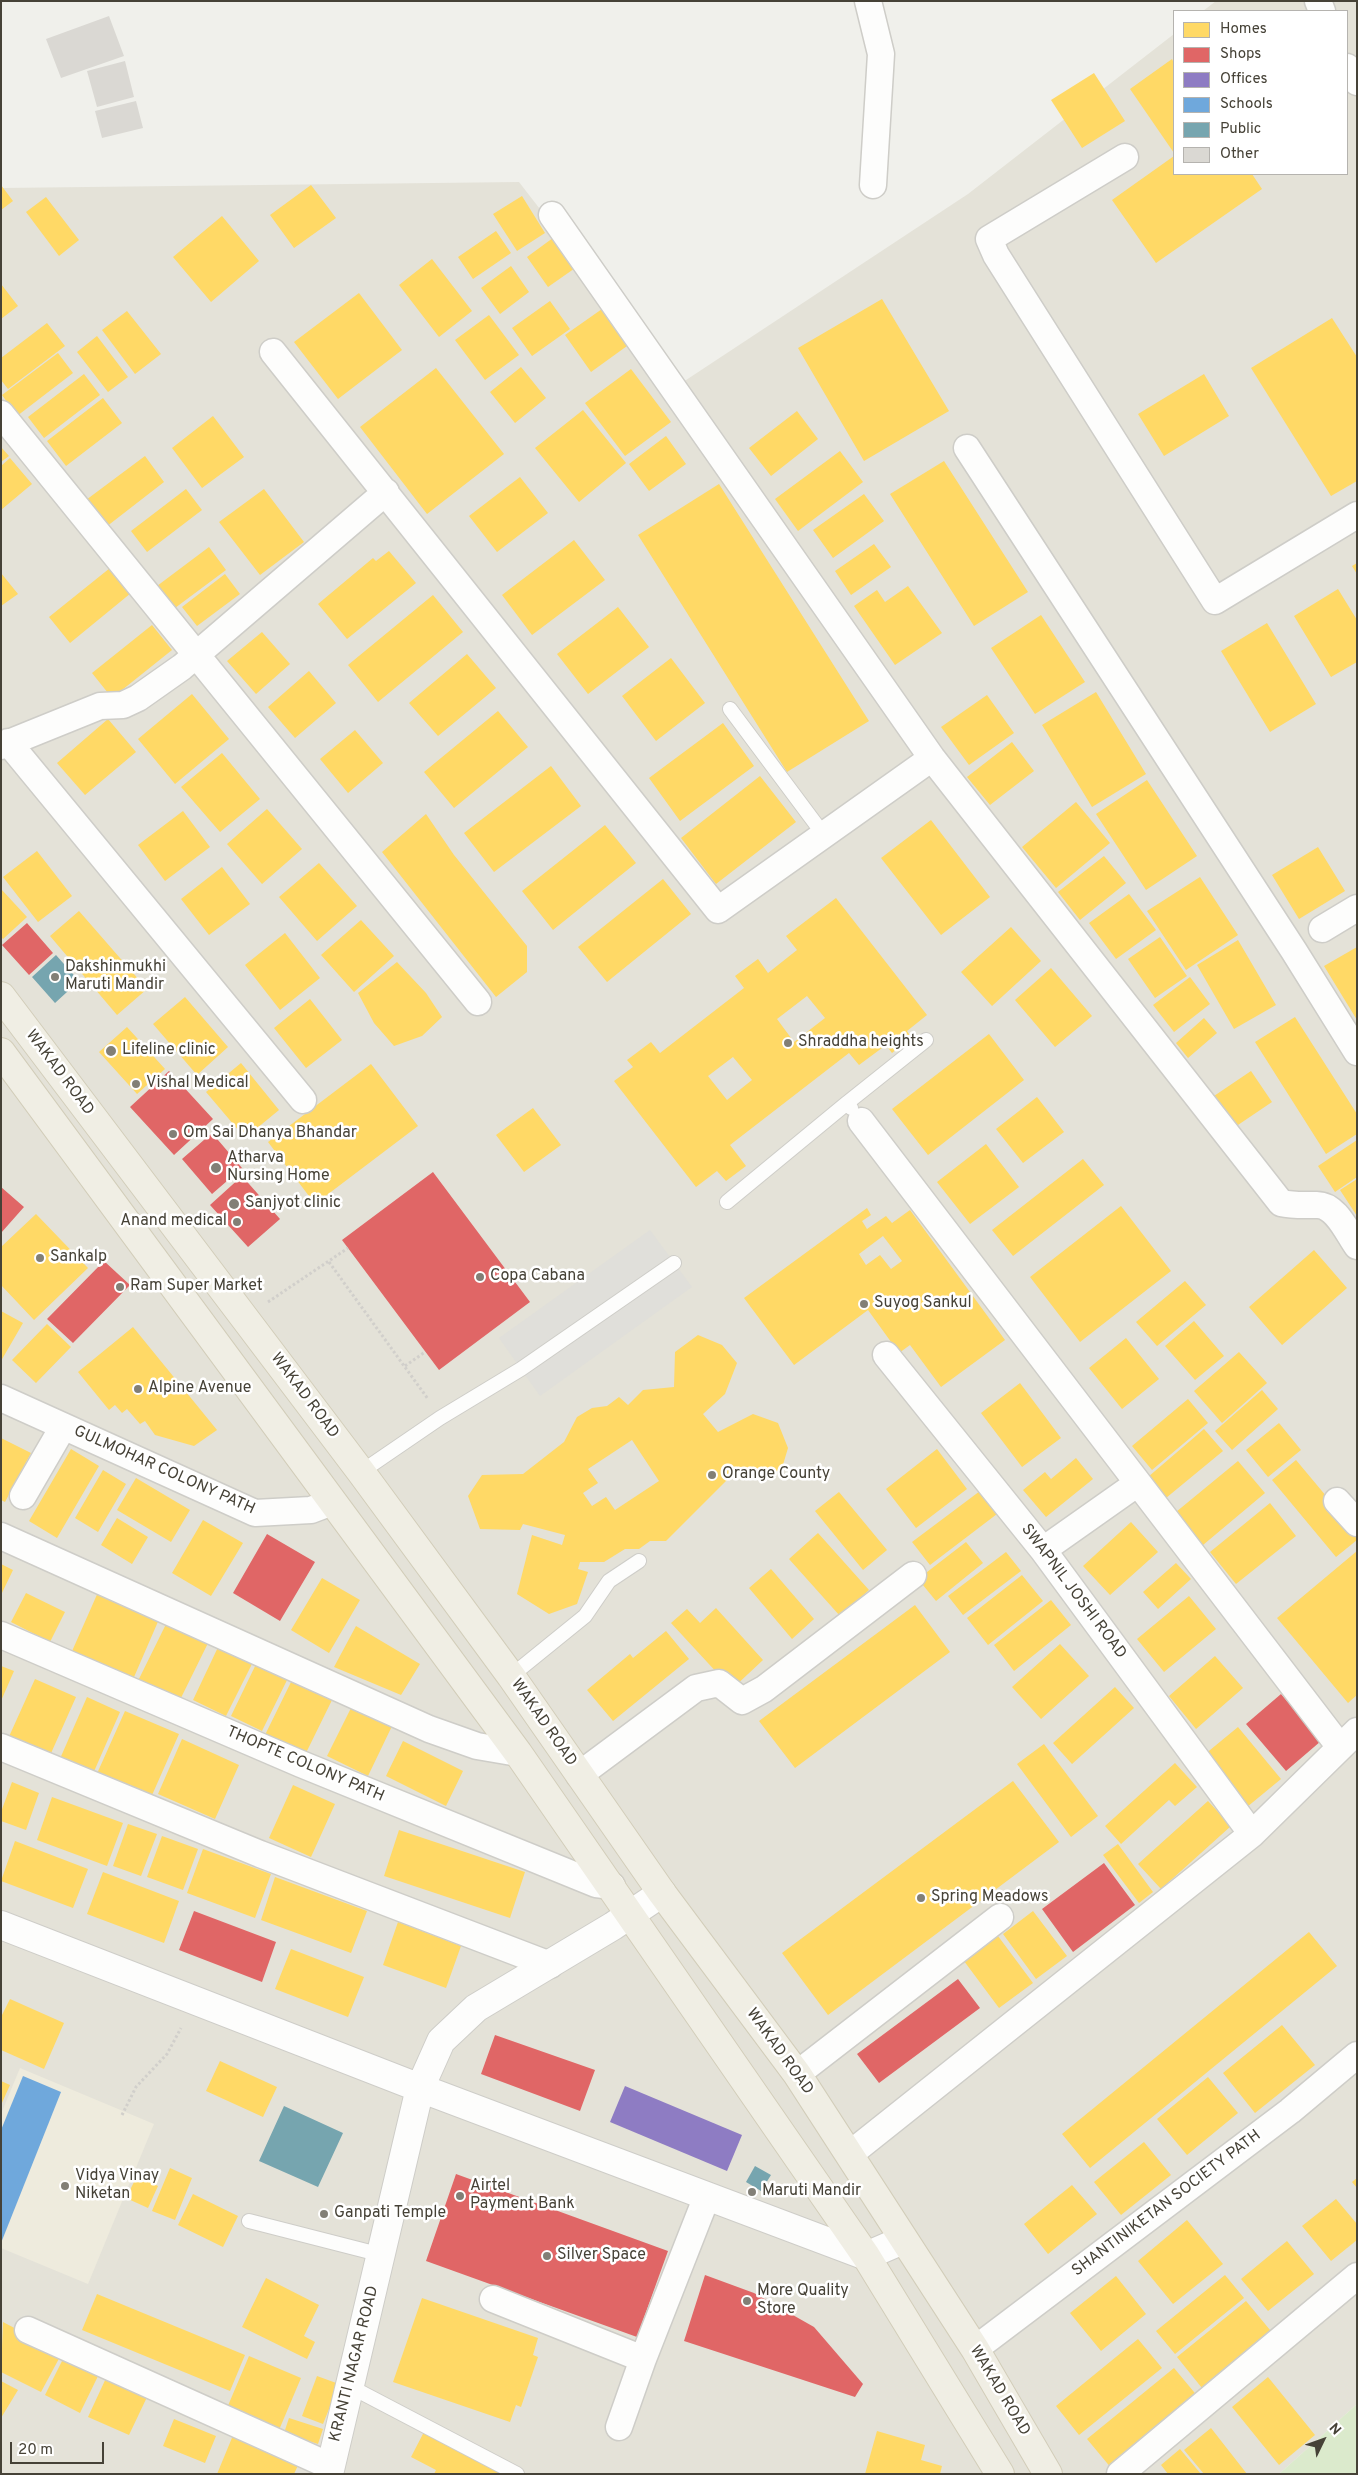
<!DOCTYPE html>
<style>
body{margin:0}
#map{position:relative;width:1358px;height:2475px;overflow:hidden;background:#f0f0eb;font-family:Overpass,sans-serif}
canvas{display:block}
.frame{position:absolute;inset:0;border:2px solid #464237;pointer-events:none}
.legend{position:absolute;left:1173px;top:10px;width:175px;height:165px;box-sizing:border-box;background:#fff;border:1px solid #b5b3af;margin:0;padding:6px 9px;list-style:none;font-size:15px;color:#464237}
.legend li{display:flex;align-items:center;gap:10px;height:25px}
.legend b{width:25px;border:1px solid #b5b3af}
.north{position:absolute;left:1298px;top:2415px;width:50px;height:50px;-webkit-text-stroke:4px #fff;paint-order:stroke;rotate:48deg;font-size:14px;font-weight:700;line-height:20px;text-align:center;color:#464237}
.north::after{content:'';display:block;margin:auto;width:18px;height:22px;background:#464237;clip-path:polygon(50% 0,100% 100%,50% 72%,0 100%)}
.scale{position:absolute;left:10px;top:2442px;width:94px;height:22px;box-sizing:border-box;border:2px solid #464237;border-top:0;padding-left:6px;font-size:15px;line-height:18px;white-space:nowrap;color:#464237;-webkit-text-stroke:4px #fff;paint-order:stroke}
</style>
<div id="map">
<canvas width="1358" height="2475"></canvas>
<div class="frame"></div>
<ul class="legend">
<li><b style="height:14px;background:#ffd966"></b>Homes</li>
<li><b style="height:14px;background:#e06666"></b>Shops</li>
<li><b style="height:14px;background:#8e7cc3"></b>Offices</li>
<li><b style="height:14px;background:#6fa8dc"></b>Schools</li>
<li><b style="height:14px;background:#76a5af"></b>Public</li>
<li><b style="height:14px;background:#dad8d3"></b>Other</li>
</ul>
<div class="north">N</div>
<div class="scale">20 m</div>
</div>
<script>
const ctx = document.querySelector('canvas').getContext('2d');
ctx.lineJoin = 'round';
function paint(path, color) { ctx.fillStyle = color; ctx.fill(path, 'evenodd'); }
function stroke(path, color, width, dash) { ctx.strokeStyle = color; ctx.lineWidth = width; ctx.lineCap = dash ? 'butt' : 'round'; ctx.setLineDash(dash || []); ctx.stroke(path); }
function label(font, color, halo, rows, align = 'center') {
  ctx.font = font + ' Overpass,sans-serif'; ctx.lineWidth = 5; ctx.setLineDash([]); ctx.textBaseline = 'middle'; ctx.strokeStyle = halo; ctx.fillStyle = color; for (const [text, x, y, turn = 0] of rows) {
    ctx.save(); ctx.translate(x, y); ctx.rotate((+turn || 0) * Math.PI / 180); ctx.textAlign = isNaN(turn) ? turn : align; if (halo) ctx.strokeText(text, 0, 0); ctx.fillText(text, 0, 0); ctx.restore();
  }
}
paint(new Path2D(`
 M1216 1H1357V2404L1279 2474H1V188L519 182 677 386 968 194 1174 34V174H1347V11H1203Z`), '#e4e2d8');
paint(new Path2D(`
 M20 2068 154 2124 88 2284 1 2248V2114Z`), '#eeebdd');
paint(new Path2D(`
 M1357 2404V2474H1279Z`), '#dbeacc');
paint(new Path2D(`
 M650 1230 692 1287 540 1396 499 1338Z`), '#e0dfda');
paint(new Path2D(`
 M1172 59 1174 63V153L1130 89Z
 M1094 73 1125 121 1082 148 1051 100Z
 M1174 156V174H1252L1262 189 1156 263 1112 200Z
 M1 185 13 201 1 210Z
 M311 185 336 218 294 248 270 215Z
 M522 196 545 233 517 251 493 214Z
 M46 197 79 240 59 256 26 212Z
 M222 216 259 261 211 302 173 257Z
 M496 231 511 253 473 279 458 257Z
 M557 235 578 266 548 287 527 257Z
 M432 259 472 311 439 337 399 285Z
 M511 266 529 292 500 314 481 288Z
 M1 284 18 306 1 319Z
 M359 293 402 350 338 399 294 342Z
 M882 299 949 411 864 461 798 348Z
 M550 301 570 329 532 356 512 328Z
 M602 309 627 346 591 372 565 335Z
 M127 311 161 354 135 374 102 330Z
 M489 315 519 355 485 380 455 340Z
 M1332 318 1357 357V481L1331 496 1251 368Z
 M47 323 65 346 8 389 1 380V358Z
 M97 336 128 377 108 392 77 352Z
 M58 353 73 373 17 416 2 395Z
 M521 367 546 398 515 423 490 392Z
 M436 368 504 454 427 514 360 427Z
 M631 369 671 422 625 456 585 403Z
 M84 374 100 395 44 438 28 417Z
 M1204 374 1229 416 1164 456 1138 414Z
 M103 398 122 423 66 466 47 441Z
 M583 410 626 463 579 502 535 448Z
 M797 411 818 439 771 476 749 448Z
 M213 416 244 457 202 488 172 448Z
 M666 436 686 464 649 491 629 464Z
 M1 447 9 456 1 462Z
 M840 451 863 482 798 531 775 499Z
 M145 456 164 482 106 527 86 500Z
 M10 458 32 484 1 510V466Z
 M944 461 1028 592 974 626 890 494Z
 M520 477 548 513 497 552 469 516Z
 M719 484 869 721 787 772 638 535Z
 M186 489 202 510 147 552 131 531Z
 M264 489 304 542 260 575 219 522Z
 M864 494 884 521 833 558 813 530Z
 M574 540 605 580 532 635 502 595Z
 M874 544 891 567 851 595 835 571Z
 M209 547 226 570 175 608 157 586Z
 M389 551 416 583 347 639 318 604 373 558 376 561Z
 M1357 563V574L1352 566Z
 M110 568 131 593 70 643 49 617Z
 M1 573 18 594 1 606Z
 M225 574 240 594 197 626 182 607Z
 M908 586 942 633 895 665 854 606 877 590 885 602Z
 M1338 589 1357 620V662L1331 677 1294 616Z
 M433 595 463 632 378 702 348 665Z
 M618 607 649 647 588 694 557 654Z
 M1041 615 1085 682 1035 714 991 648Z
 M1267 623 1316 704 1270 732 1221 651Z
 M152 625 172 650 112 698 92 673Z
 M262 632 290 664 256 694 227 661Z
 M467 654 496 688 438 736 409 703Z
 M671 658 705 703 656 741 622 696Z
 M309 671 336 703 295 738 268 707Z
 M1096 692 1146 774 1092 807 1042 725Z
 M192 694 229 739 175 784 138 739Z
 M987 695 1014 733 969 765 941 727Z
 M498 711 528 747 454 808 424 772Z
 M108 719 136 752 85 795 57 763Z
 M723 723 754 766 680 821 649 778Z
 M355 730 383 763 348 793 320 759Z
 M1012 742 1034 771 990 805 967 777Z
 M222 753 260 799 220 832 181 787Z
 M551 766 581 806 494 872 464 833Z
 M760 776 796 822 716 884 681 838Z
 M1147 780 1197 856 1146 890 1096 814Z
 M1076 802 1110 843 1056 888 1022 847Z
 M267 809 302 849 262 884 227 844Z
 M183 811 210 847 165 881 138 845Z
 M426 814 454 855 527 946V972L496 997 382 852Z
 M931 820 990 897 941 935 881 858Z
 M605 825 636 863 553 930 522 891Z
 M1318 847 1345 891 1299 919 1272 875Z
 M37 851 72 896 38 922 3 877Z
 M1104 856 1126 883 1080 920 1058 892Z
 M319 863 357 906 317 941 279 897Z
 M222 867 250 904 209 935 181 899Z
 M1200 877 1238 935 1186 970 1147 911Z
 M663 879 691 914 607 982 578 947Z
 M1 889 27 917 3 939 1 937Z
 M1129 894 1156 930 1116 959 1089 923Z
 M836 898 927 1015 907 1031 911 1037 892 1053 886 1045 859 1065 849 1053 730 1145 746 1166 726 1181 717 1171 696 1187 614 1081 633 1067 627 1060 651 1042 660 1053 744 988 735 976 758 959 768 973 797 950 786 936ZM807 996 825 1018 794 1042 777 1019ZM733 1057 752 1080 727 1100 708 1076Z
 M79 911 147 989 117 1015 50 936Z
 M361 920 394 956 354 992 321 955Z
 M1011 927 1041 961 992 1006 961 972Z
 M285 933 320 978 280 1010 245 965Z
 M1160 937 1187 976 1155 998 1128 959Z
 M1238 940 1276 1005 1234 1029 1197 965Z
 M1357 947V1020L1324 966Z
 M397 962 426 993 442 1017 422 1036 394 1046 374 1023 358 993Z
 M1051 968 1092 1016 1055 1047 1015 1000Z
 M1190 977 1210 1004 1174 1032 1153 1005Z
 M185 997 228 1047 197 1075 153 1024Z
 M310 999 342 1040 306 1068 274 1028Z
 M1295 1017 1357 1114V1134L1326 1154 1255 1042Z
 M1204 1018 1217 1033 1188 1058 1176 1043Z
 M127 1027 165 1069 137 1094 99 1052Z
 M989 1034 1024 1080 928 1155 892 1109Z
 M241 1063 279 1110 245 1138 206 1092Z
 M371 1064 418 1126 315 1204 268 1142Z
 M1251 1071 1272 1102 1235 1127 1214 1096Z
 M1037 1097 1064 1132 1023 1163 996 1129Z
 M533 1108 561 1145 524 1172 496 1135Z
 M1357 1140V1177L1335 1192 1318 1166Z
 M986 1144 1019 1187 970 1224 937 1182Z
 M1083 1159 1104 1185 1013 1256 992 1230Z
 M1357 1179V1216L1340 1190Z
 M1121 1206 1171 1271 1080 1342 1030 1277Z
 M867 1208 871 1215 862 1221 867 1229 886 1216 892 1223 910 1210 1005 1340 941 1387 910 1345 899 1353 868 1310 794 1365 744 1298ZM883 1236 902 1261 891 1269 880 1255 866 1265 859 1254Z
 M36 1214 88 1268 34 1320 1 1285V1247Z
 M1314 1250 1347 1288 1282 1345 1249 1307Z
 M1185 1281 1206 1305 1157 1346 1136 1322Z
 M1 1311 23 1323 1 1361Z
 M1194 1321 1224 1356 1195 1380 1165 1346Z
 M47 1324 71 1347 36 1383 12 1360Z
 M133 1327 217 1430 194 1446 155 1435 145 1421 140 1424 127 1409 122 1413 115 1405 109 1410 78 1372Z
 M698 1335 722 1345 737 1363 725 1394 703 1414 718 1432 753 1414 778 1423 788 1448 782 1468 765 1478 747 1480 731 1476 666 1541H650L639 1549H625L604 1562H580L578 1569 588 1572 577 1604 549 1614 517 1594 532 1535 562 1545 565 1535 523 1524 520 1530 480 1529 468 1496 482 1475 523 1474 564 1442 577 1417 592 1408 607 1406 619 1397 628 1405 643 1390 674 1387 675 1352ZM632 1440 659 1481 615 1510 606 1497 592 1506 583 1493 598 1483 588 1469Z
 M1126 1338 1159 1379 1122 1409 1089 1368Z
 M1239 1352 1267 1383 1222 1423 1194 1391Z
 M1020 1383 1061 1438 1022 1467 981 1413Z
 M1262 1390 1278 1409 1232 1450 1215 1431Z
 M1188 1399 1208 1423 1152 1470 1132 1446Z
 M1279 1423 1301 1450 1268 1477 1246 1450Z
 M1204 1429 1223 1451 1166 1498 1148 1477Z
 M1 1438 31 1453 5 1502 1 1500Z
 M71 1449 99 1466 57 1538 29 1521Z
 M937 1449 967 1489 916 1528 886 1489Z
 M1076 1458 1093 1479 1046 1517 1023 1490 1045 1472 1051 1479Z
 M1296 1460 1357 1533V1540L1336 1557 1272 1480Z
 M1238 1461 1265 1493 1203 1545 1176 1512Z
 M103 1470 126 1484 98 1532 75 1518Z
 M136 1478 190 1510 171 1542 117 1510Z
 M980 1491 997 1514 930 1565 912 1542Z
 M839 1492 887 1550 863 1570 815 1511Z
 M1270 1503 1296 1536 1236 1584 1210 1552Z
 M117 1518 148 1537 132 1564 101 1545Z
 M203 1520 243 1543 211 1596 172 1573Z
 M1131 1522 1158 1552 1110 1595 1083 1566Z
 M818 1533 869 1590 840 1616 789 1559Z
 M966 1542 983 1563 936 1601 918 1579Z
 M1357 1551V1695L1348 1703 1277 1618Z
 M1006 1552 1021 1571 963 1615 948 1596Z
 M1176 1563 1191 1579 1158 1609 1143 1592Z
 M1 1564 13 1570 1 1595Z
 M771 1569 814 1619 792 1639 749 1588Z
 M1022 1575 1043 1601 988 1645 967 1618Z
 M322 1578 360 1600 329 1653 291 1630Z
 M99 1590 160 1617 131 1684 69 1658Z
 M26 1593 65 1612 50 1642 11 1622Z
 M1189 1596 1216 1629 1164 1672 1137 1639Z
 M1051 1600 1071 1625 1014 1671 994 1645Z
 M915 1605 950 1652 795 1768 759 1721Z
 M716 1608 763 1660 732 1689 671 1623 687 1609 700 1623Z
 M170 1616 211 1637 176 1708 135 1687Z
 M356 1626 420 1664 401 1695 334 1667Z
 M666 1631 689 1659 613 1721 587 1690 630 1654 633 1658Z
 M220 1643 254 1660 226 1716 193 1700Z
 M1060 1644 1089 1676 1041 1719 1012 1687Z
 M1215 1656 1243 1688 1196 1729 1169 1696Z
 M258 1660 289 1676 262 1731 231 1716Z
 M1 1666 14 1671 1 1701Z
 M293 1678 333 1698 305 1755 265 1735Z
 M35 1679 76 1697 48 1760 7 1741Z
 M1115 1687 1134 1708 1072 1764 1053 1743Z
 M87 1697 120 1712 92 1776 59 1761Z
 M353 1704 393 1724 368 1776 327 1756Z
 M125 1711 179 1734 149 1802 95 1778Z
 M1238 1727 1281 1779 1247 1807 1204 1755Z
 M182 1739 239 1765 215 1819 158 1794Z
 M403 1741 463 1771 446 1806 386 1776Z
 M1044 1744 1098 1816 1071 1837 1017 1764Z
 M1175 1763 1197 1787 1175 1806 1169 1800 1121 1844 1105 1826Z
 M1013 1781 1059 1842 828 2015 782 1953Z
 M12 1782 39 1793 26 1830 1 1821V1812Z
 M293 1785 335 1804 311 1857 269 1838Z
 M52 1797 123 1823 107 1866 37 1840Z
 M1208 1801 1231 1826 1161 1889 1138 1864Z
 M128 1824 157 1834 141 1876 113 1866Z
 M399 1830 525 1872 510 1918 384 1876Z
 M162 1836 198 1849 183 1890 147 1877Z
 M15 1841 88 1869 73 1908 1 1881Z
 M1118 1844 1153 1892 1139 1903 1103 1855Z
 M203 1849 271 1874 255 1918 187 1893Z
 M103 1872 179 1901 164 1943 87 1914Z
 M275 1877 367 1911 351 1953 261 1920Z
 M1033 1911 1067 1956 1036 1979 1003 1934Z
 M398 1922 461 1946 446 1988 383 1965Z
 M1309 1932 1337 1966 1090 2168 1062 2134Z
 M998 1936 1033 1983 999 2008 964 1961Z
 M291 1949 364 1977 348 2017 275 1989Z
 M10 1999 64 2023 44 2069 1 2050V2017Z
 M1282 2025 1315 2065 1255 2113 1223 2073Z
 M220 2061 277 2087 263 2117 206 2091Z
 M1208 2077 1238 2113 1187 2155 1157 2119Z
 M1 2081 10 2085 1 2105Z
 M1144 2142 1171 2175 1121 2215 1094 2182Z
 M170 2168 192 2178 175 2220 152 2211Z
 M137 2176 158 2186 148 2208 126 2198Z
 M1357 2178V2188L1352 2182Z
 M1072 2185 1097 2214 1048 2254 1024 2224Z
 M193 2194 238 2216 223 2247 178 2225Z
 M1336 2199 1357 2224V2240L1331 2261 1302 2226Z
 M1187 2220 1223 2264 1173 2304 1138 2261Z
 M1287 2241 1314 2274 1268 2311 1241 2279Z
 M1225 2275 1244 2298 1175 2354 1156 2331Z
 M1116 2276 1146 2314 1101 2351 1070 2313Z
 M266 2278 319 2305 304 2336 315 2342 307 2359 242 2327Z
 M97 2294 245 2355 230 2391 82 2330Z
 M422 2298 538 2338 533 2355 538 2357 521 2407 516 2405 510 2422 393 2382Z
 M1246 2301 1275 2336 1206 2393 1177 2357Z
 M3 2322 62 2353 41 2392 1 2372Z
 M1138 2339 1162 2368 1079 2435 1056 2406Z
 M249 2356 301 2378 279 2430 227 2408Z
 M64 2357 99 2374 80 2413 45 2395Z
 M1174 2368 1199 2398 1112 2469 1087 2439Z
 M107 2376 148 2395 129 2435 88 2417Z
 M317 2376 339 2384 323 2424 302 2416Z
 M1268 2377 1315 2435 1279 2465 1232 2407Z
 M1 2381 18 2390 1 2418Z
 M289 2418 323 2429 318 2444 284 2433Z
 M174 2419 216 2436 205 2463 163 2446Z
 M1211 2428 1247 2474H1204L1184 2450Z
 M425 2430 509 2474H434L436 2470 411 2457Z
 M877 2431 925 2445 921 2460 942 2466 940 2474H865Z
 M234 2433 300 2461 294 2474H217Z
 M1180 2449 1201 2474H1168L1161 2465Z`), '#ffd966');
paint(new Path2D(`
 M27 923 53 953 29 975 2 945Z
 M169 1071 213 1119 174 1155 130 1107Z
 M212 1133 242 1168 212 1194 182 1159Z
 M433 1172 530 1302 439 1370 342 1240Z
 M242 1176 280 1219 248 1247 210 1205Z
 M1 1187 24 1207 1 1233Z
 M104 1261 130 1285 73 1343 47 1319Z
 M267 1534 315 1562 280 1621 233 1593Z
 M1281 1694 1321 1741 1286 1771 1246 1724Z
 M1104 1863 1135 1905 1073 1952 1042 1909Z
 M194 1911 276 1942 262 1982 179 1950Z
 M958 1979 980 2008 879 2083 857 2054Z
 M495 2035 595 2070 580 2111 481 2074Z
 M456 2174 668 2251 637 2337 426 2261Z
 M705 2275 754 2293 814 2327 863 2384 855 2397 684 2341Z`), '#e06666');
paint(new Path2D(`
 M625 2086 742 2135 727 2171 610 2122Z`), '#8e7cc3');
paint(new Path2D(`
 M23 2076 61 2092 1 2243V2130Z`), '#6fa8dc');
paint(new Path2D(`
 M56 955 79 981 55 1003 32 977Z
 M284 2106 343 2133 318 2187 259 2161Z
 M755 2166 771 2175 761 2191 746 2182Z`), '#76a5af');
paint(new Path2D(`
 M109 16 124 56 61 78 46 39Z
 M125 61 134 97 97 107 87 71Z
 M136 101 143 128 102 138 95 111Z`), '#dad8d3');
const service = new Path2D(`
 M730 709 824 835
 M851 1108 847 1103 926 1040
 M727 1202 847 1103
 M361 1472 440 1418 521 1369 674 1263
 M511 1676 585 1616 609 1581 639 1561
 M249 2221 382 2255
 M349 2386 517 2474`);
const minor = new Path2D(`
 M868 1 881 54 873 185
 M1318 1 1322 11
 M1347 67 1357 82
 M1125 157 989 239 996 255 1215 601 1357 515
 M552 215 932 758 1281 1203C1294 1206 1304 1205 1317 1205 1336 1205 1347 1232 1357 1246
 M273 352 718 910 932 758
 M1 414 478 1002
 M967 448 1294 951 1357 1052
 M8 742 303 1100
 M1 746 100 706 123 705 138 698 182 667 386 492
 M1322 929 1357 908
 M861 1121 1340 1747
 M886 1355 1043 1550 1252 1834
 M1 1398 255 1513 311 1510 332 1502
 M23 1496 63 1427
 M1337 1501 1357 1523
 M1 1536 429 1729 477 1746 518 1753
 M1043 1550 1138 1483
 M1 1635 301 1764 596 1884 612 1886
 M1 1747 260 1854 550 1965
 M579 1775 696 1688 719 1683 742 1701 764 1689 913 1575
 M797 2074 1000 1917
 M850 2154 1252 1834 1357 1731
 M493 2299 643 2359 707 2196
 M28 2330 330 2466
 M975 2349 1290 2111 1357 2055
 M619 2427 643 2359
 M1120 2474 1357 2276`);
const tertiary = new Path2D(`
 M1 1925 420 2088 866 2256 903 2240
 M329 2474 420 2088 441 2041 476 2008 613 1926 662 1893`);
const primary = new Path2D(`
 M1 996 361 1472 511 1676 662 1893 797 2074 975 2349 1048 2474
 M1 1052 518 1753 866 2256 1000 2474`);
stroke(service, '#cecdc8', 16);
stroke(minor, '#cecdc8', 29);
stroke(tertiary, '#cecdc8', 30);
stroke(primary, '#d2cdb9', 30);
stroke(new Path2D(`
 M329 1262 428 1399
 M268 1302 348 1248
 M405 1366 425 1352
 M122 2115 136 2087 167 2054 181 2028`), '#d1cfcb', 3, [2.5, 2.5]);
stroke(service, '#fdfdfc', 14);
stroke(minor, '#fdfdfc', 26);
stroke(tertiary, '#fdfdfc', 28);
stroke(primary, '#f0eee4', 28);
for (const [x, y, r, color] of [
 [55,977,5,"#827f76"],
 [788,1043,5,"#827f76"],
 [111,1051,6,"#827f76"],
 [136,1084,5,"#827f76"],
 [173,1134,5,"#827f76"],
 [216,1168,6,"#827f76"],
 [234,1204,6,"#827f76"],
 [237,1222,5,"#827f76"],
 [40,1258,5,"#827f76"],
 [480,1277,5,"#827f76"],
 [120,1287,5,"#827f76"],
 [864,1304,5,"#827f76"],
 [138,1389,5,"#827f76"],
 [712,1475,5,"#827f76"],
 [921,1898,5,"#827f76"],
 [65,2186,5,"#827f76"],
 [752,2192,5,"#827f76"],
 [460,2196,5,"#827f76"],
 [324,2214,5,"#827f76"],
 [547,2256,5,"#827f76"],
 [747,2301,5,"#827f76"]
]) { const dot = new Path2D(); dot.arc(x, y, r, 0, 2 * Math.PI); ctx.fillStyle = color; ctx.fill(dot); stroke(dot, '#fff', 2); }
label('16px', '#464237', '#fff', [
 ["Dakshinmukhi",65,968],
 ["Maruti Mandir",65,986],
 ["Shraddha heights",798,1043],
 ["Lifeline clinic",122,1051],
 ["Vishal Medical",146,1084],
 ["Om Sai Dhanya Bhandar",183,1134],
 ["Atharva",227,1159],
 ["Nursing Home",227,1177],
 ["Sanjyot clinic",245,1204],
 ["Anand medical",227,1222,"right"],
 ["Sankalp",50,1258],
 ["Copa Cabana",490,1277],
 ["Ram Super Market",130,1287],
 ["Suyog Sankul",874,1304],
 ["Alpine Avenue",148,1389],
 ["Orange County",722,1475],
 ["Spring Meadows",931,1898],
 ["Vidya Vinay",75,2177],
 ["Niketan",75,2195],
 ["Airtel",470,2187],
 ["Payment Bank",470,2205],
 ["Maruti Mandir",762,2192],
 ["Ganpati Temple",334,2214],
 ["Silver Space",557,2256],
 ["More Quality",757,2292],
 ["Store",757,2310]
], 'left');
label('16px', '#464237', '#fff', [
 ["WAKAD ROAD",59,1073,53],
 ["WAKAD ROAD",304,1396,53],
 ["GULMOHAR COLONY PATH",164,1471,24],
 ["SWAPNIL JOSHI ROAD",1073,1592,53],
 ["WAKAD ROAD",543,1723,55],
 ["THOPTE COLONY PATH",305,1765,23],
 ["WAKAD ROAD",779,2052,54],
 ["SHANTINIKETAN SOCIETY PATH",1167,2204,-37],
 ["KRANTI NAGAR ROAD",355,2364,-76],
 ["WAKAD ROAD",999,2391,59]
]);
</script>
